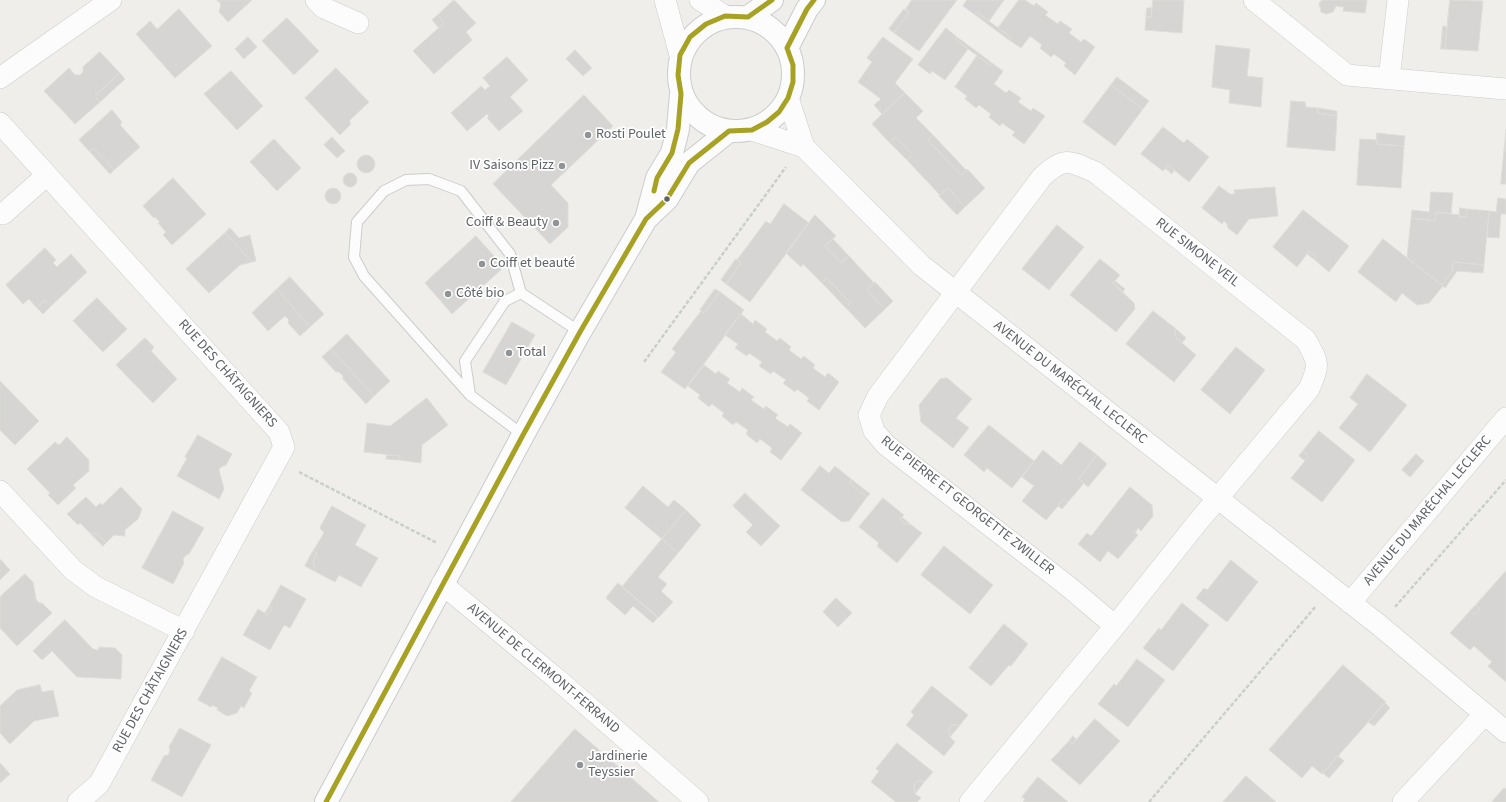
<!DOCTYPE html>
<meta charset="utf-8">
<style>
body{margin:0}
canvas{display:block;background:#efeeea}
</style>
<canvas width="1506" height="802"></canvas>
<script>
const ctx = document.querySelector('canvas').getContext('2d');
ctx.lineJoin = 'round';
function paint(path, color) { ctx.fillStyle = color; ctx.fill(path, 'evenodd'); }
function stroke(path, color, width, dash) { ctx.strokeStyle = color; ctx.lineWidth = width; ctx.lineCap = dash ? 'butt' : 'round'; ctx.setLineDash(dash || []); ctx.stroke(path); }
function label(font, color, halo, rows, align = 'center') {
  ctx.font = font + ' "Source Sans 3",sans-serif'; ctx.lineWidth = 3.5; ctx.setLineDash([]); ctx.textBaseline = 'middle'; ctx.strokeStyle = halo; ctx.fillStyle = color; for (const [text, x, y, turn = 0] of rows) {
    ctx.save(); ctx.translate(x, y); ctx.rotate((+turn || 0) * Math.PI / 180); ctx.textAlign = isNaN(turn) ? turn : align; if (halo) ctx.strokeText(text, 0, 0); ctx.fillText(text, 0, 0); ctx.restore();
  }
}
const building = new Path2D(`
 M217 0H252L228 22 219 12 221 4Z
 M454 0 476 23 466 32 472 40 434 74 413 51 444 23 438 15Z
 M912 0H957L919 51 894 33 909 12 906 9Z
 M967 0H1004L989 21 976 12 974 14 963 6Z
 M1019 0H1025L1034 6 1036 3 1048 12 1045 15 1058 24 1060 21 1072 29 1069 33 1081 42 1084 39 1095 47 1075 75 1064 66 1066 63 1054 54 1051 57 1040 48 1042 45 1030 36 1021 48 1009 40 1011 37 998 28Z
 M1153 0H1184L1182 33 1145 30 1146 17H1151Z
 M1322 0H1367L1365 13 1343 11 1344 7 1336 6 1333 12 1326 14 1321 12 1320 7 1319 4Z
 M1450 0 1483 1 1478 51 1445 49Z
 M1147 8H1152L1151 17H1146Z
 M179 9 212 46 175 78 136 34 150 21 157 29Z
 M904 9 909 12 894 33 889 29Z
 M976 12 1011 37 1009 40 974 14Z
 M438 15 444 23 439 28 432 20Z
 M287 18 319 51 294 75 262 41Z
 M1443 26 1447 27 1445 49H1441Z
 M946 28 957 37 956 40 968 49 945 80 932 71 930 74 918 65Z
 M248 37 257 47 244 59 235 49Z
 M883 37 913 59 895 83 905 93 882 114 874 105 881 99 858 82 872 62 867 58Z
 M957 37 992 63 990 65 956 40Z
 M1216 45 1250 49 1247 76 1263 78 1261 107 1229 103 1230 90 1212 87Z
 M575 50 592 68 583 76 566 59Z
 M100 52 120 73 95 96 100 102 75 124 44 91 69 68 75 75H80L83 72V67Z
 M977 56 990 65 992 63 1003 71 994 84 1006 93 1009 90 1021 98 1018 102 1031 111 1033 108 1045 116 1024 144 1012 135 1015 132 1002 123 1000 126 989 117 991 114 979 105 976 108 965 99 967 96 955 87Z
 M507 57 528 80 510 97 523 111 499 131 487 118 489 116 487 114 467 131 451 113 481 86 485 90 490 86 483 78Z
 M336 68 369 102 349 121 351 124 340 135 305 98Z
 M231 71 263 106 237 130 204 94Z
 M120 73 125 79 100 102 95 96Z
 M1117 77 1149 101 1143 109 1111 85Z
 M1111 85 1143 109 1115 146 1083 122Z
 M905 93 923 111 916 118 933 135 928 140 961 175 967 169 985 188 965 207 948 188 940 195 907 160 913 155 896 137 890 143 872 124Z
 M584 95 613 126 551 185 568 203V227L550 244 493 184Z
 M1291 101 1305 102 1306 107 1318 108V113L1337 116 1335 151 1287 147Z
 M1318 108 1337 111V116L1318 113Z
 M112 110 122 122 120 125 140 147 114 170 94 148 90 152 79 140Z
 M1163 127 1184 143 1187 139 1209 157 1189 182 1168 165 1163 171 1141 154Z
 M1506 130V184H1501Z
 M1377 133 1405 136 1404 146 1377 144Z
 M933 135 966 170 961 175 928 140Z
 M332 137 345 151 337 158 324 145Z
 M896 137 913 155 907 160 890 143Z
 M274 139 301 168 277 191 250 162Z
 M1360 139 1377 140V144L1404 146 1401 188 1357 185Z
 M94 148 114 170 110 174 90 152Z
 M357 164a9 9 0 1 1 18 0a9 9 0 1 1-18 0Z
 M1168 165 1174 170 1172 174 1165 168Z
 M343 180a7 7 0 1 1 14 0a7 7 0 1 1-14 0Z
 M173 178 206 214 172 245 163 235 166 232 158 223 160 222 155 217 154 218 143 206Z
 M1219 186 1230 194H1235L1234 190 1275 187 1278 216 1249 219 1237 235 1228 228 1227 224 1224 221 1222 224 1202 208Z
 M325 196a8 8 0 1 1 16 0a8 8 0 1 1-16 0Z
 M948 188 965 207 957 215 939 196Z
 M1431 192 1453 193 1451 214 1436 212 1435 221 1411 218 1412 210 1429 212Z
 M1498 198 1506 199V214H1501L1499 238 1487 237 1489 211 1496 212Z
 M784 204 809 223 750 302 726 284 741 263 737 260 766 221 770 224Z
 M1460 208 1467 209 1466 217H1459Z
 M1467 209 1489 211 1484 265 1453 262 1452 272 1442 285 1407 258 1411 218 1435 221 1436 212 1460 215 1459 217H1466Z
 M1303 210 1349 246 1329 272 1315 260 1317 257 1309 251 1297 267 1273 247Z
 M815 215 836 236 825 246 841 263 849 256 874 283 867 290 885 309 865 328 846 308 850 303 827 278 822 283 803 264 801 267 786 253Z
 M1057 225 1084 247 1049 290 1022 269Z
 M230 228 239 238 250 235 256 261 252 262 225 233Z
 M225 233 252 262 240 265 209 293 186 269Z
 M476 236 504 267 452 314 425 283Z
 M833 239 849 256 841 263 825 246Z
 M1383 239 1443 286 1429 303 1417 305 1402 293 1396 302 1358 272Z
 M45 248 56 260 53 263 57 267 71 254 87 272 51 306 45 300 37 308 29 299 23 304 6 285Z
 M1309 251 1317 257 1315 260 1307 254Z
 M736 259 741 263 726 284 721 280Z
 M1100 259 1120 275 1113 283 1134 303 1135 309 1116 332 1070 295Z
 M1453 262 1484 265 1483 273 1457 271 1445 288 1442 285 1452 272Z
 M290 277 324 314 310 327 277 289Z
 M827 278 850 303 846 308 822 283Z
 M1115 281 1125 289 1122 293 1121 290 1113 283Z
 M875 282 893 301 885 309 867 290Z
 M277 289 310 327 300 336 288 323 289 320 285 316 268 331 252 313Z
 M715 289 720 292 704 313 700 310Z
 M720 292 744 310 685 389 661 372 676 352 672 349 701 311 704 313Z
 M97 298 127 329 103 352 73 321Z
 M45 300 51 306 43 314 37 308Z
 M1153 311 1175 328 1176 338 1196 355 1174 382 1126 344Z
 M741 314 753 324 755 320 767 329 765 332 777 341 780 338 791 347 789 350 801 359 804 356 815 365 813 368 825 377 828 373 839 382 819 410 807 401 809 398 797 389 795 392 783 383 786 380 773 371 771 374 759 366 762 362 749 353 747 356 735 348 738 344 725 335Z
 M512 322 535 335 506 385 483 372Z
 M1175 328 1186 338 1182 343 1176 338Z
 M347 334 390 381 374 396 331 349Z
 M145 338 154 347 151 351 177 379 153 403 116 365Z
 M1236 347 1265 370 1230 414 1201 390Z
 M331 349 374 396 366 404 343 379V376L339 372H336L322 357Z
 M704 365 716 374 718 371 730 379 727 383 740 392 742 388 754 397 751 400 764 409 766 406 778 415 775 418 788 427 790 424 802 433 781 460 770 452 772 448 760 439 757 443 746 434 748 430 736 422 733 425 722 416 724 413 712 404 709 407 698 398 700 395 688 386Z
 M1367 374 1407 405 1370 452 1339 428 1358 404 1350 398Z
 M947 378 972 399 956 418 969 428 953 448 921 422 919 405 940 379Z
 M0 381 39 421 15 445 0 430Z
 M427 398 448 425 422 445 421 463 399 460 400 456 364 452 367 423 390 426Z
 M989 425 1034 461 1012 488 987 468 984 472 964 455Z
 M1319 431 1355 460 1322 502 1291 478 1309 456 1303 451Z
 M198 435 232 454 226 465 221 467 219 470 224 489 219 499 177 476 187 458 185 457Z
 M67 437 89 460V471L73 485 76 488 58 505 48 495 50 493 27 469 55 442 59 445Z
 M1080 442 1097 455 1079 479 1084 483 1068 502 1064 499 1046 520 1022 501 1034 486 1022 477 1043 450 1061 465Z
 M1303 451 1309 456 1305 461 1299 456Z
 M1416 454 1424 461 1410 477 1402 470Z
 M387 455 400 456 399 460 386 459Z
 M1097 455 1107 464 1088 487 1079 479Z
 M820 466 829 473 835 466 851 479V485L867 497 849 521 842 522 801 490Z
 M851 479 870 494 867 497 851 485Z
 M643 486 668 507 674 500 686 510 662 539 625 508Z
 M121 487 142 509 138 519 125 530V536L114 535 106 543 98 534 90 533 80 523 78 525 67 514 86 497 96 507 100 503 102 505Z
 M1130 487 1152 505 1153 516 1141 531 1138 528 1135 533 1138 535 1118 559 1108 551 1100 562 1078 544 1087 533 1091 536Z
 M745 493 780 526 761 546 746 532 753 525 733 506Z
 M883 498 904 515 900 519 905 524H910L922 533 897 563 877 546 879 543 859 527Z
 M1064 499 1068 502 1062 509 1058 506Z
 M332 506 366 525 355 545 378 558 361 587 339 575 335 582 316 572 313 562 317 553 313 551 324 533 320 528Z
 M686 510 701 525 678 553 662 539Z
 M173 511 204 528 189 554 186 555 183 559 184 563 173 584 142 568Z
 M902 517 910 524H905L900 519Z
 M90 533 98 534 106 543 103 546Z
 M662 539 678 553 658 577 667 584 661 591 673 602 658 618 622 587Z
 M944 546 993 585 970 614 921 575Z
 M313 551 317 553 313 562 316 572 305 566Z
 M0 559 10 570 0 580Z
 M1231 560 1258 582 1227 622 1196 598 1204 588 1207 590Z
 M1506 571V682L1488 666 1492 662 1474 646 1470 650 1450 633 1470 611 1474 615 1480 609 1476 605Z
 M25 574 33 582 36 599 39 603H42L52 613 17 646 0 628V597Z
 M618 583 658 617 653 623 633 606 625 615 606 598Z
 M281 585 306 599 290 628 284 625 270 650 243 635 258 609 268 615 272 608 269 607Z
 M836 598 852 613 838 627 823 612Z
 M1182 603 1209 625 1173 671 1143 648 1159 628 1161 630Z
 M1476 605 1480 609 1474 615 1470 611Z
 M269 607 272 608 268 615 265 613Z
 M65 620 93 649 98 650 99 647 115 648 122 655 121 679 77 677 52 651 42 660 33 651Z
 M1004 624 1028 644 1011 666 1009 665 991 686 969 668Z
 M222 657 257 677 249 691 252 693 244 708 241 706 237 713 227 716 217 710 218 708 212 705 211 707 198 700Z
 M1137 659 1165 680 1128 727 1098 704 1114 684 1116 686Z
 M1343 665 1386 702 1322 774 1312 766 1302 778 1269 750Z
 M40 685 42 692 53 690 59 716 34 721 10 744 0 733V706L17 690Z
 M932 686 968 715 960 725H952L949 729 950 737 955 742 944 756 906 725 914 715 911 712Z
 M1385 703 1390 708 1374 726 1368 722Z
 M1095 719 1120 741 1080 785 1051 760 1069 741 1072 744Z
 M952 725H960L950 737 949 729Z
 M180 728 211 745 182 797 151 780 164 756 168 755 170 751 169 747Z
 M575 729 659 802H511Z
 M1073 736 1076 739 1072 744 1069 741Z
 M897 743 933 772 925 781H917L914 785 915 794 921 798 917 802H896L871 782 879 771 876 769Z
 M1338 756 1344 761 1329 778 1323 773Z
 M0 763 10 774 0 783Z
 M1246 776 1276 802H1223Z
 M1038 777 1068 802H1023L1025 799 1022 797Z
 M917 781H925L915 794 914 785Z
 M1504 788 1506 789V802H1492Z`);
paint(building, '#d6d5d3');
stroke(building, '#deddd9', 1);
const service = new Path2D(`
 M470 395 364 276 354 257 357 222 384 191 406 180 429 179 461 191 510 254 521 293
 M523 435 470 395 465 361 505 301 521 293 580 332`);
const minor = new Path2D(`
 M316 0 324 8 358 23
 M665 0 680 55
 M700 0 725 16
 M1254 0 1347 75 1506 89
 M0 78 111 0
 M1389 79 1398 0
 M788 98 804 147
 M0 123 279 432 284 447 99 784 78 802
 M752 130 804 147 921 265 1379 625 1506 732
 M3 214 47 175
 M0 491 73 570 96 587 184 631
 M442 584 557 679 698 802
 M1350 603 1506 418
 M970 802 1115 626 1197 523 1309 389C1320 363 1319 364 1306 340L1095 172C1069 161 1064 156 1042 177L878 396 869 415 874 431 886 445 1069 587 1115 626
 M1403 802 1485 714`);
const tertiary = new Path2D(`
 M679 74a57 57 0 1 1 114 0a57 57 0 1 1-114 0Z
 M748 17 772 0
 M787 48 807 9 814 0
 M647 218 667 199 689 163 729 131
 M326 802 523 435 580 332 646 219 657 178 672 153 678 129 681 94`);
stroke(service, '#cbcccc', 12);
stroke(minor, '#cbcccc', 22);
stroke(tertiary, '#cbcccc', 24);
stroke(new Path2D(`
 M644 362 786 167
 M299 472 437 543
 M1395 607 1506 480
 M1149 802 1316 606`), '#cacfcc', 2.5, [4, 2]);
stroke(service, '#fdfcfc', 10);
stroke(minor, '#fdfcfc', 21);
stroke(tertiary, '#fdfcfc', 22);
stroke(new Path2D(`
 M654 191 657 178 672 153 678 129 681 94 678 75 680 55 690 37 706 24 725 16 748 17 772 0
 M326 802 523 435 580 332 646 219 667 199 689 163 729 131 752 130 767 122 779 112 788 98 793 82V65L787 48 807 9 814 0`), '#a7a124', 5);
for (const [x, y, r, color] of [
 [588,135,4,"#919496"],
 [562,166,4,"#919496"],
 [667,199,3.5,"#5f6368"],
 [556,223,4,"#919496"],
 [482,264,4,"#919496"],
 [448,294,4,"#919496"],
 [509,353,4,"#919496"],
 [580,765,4,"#919496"]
]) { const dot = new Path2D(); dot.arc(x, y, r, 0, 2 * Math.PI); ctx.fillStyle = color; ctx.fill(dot); stroke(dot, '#fff', 1.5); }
label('14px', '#5f6368', '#fff', [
 ["Rosti Poulet",596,135],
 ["IV Saisons Pizz",554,166,"right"],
 ["Coiff & Beauty",548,223,"right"],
 ["Coiff et beauté",490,264],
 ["Côté bio",456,294],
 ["Total",517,353],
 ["Jardinerie",588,757],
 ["Teyssier",588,773]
], 'left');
label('14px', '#5f6368', '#fff', [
 ["RUE SIMONE VEIL",1197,253,38],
 ["RUE DES CHÂTAIGNIERS",227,374,48],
 ["AVENUE DU MARÉCHAL LECLERC",1070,383,38],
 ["RUE PIERRE ET GEORGETTE ZWILLER",967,506,38],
 ["AVENUE DU MARÉCHAL LECLERC",1428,511,-50],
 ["AVENUE DE CLERMONT-FERRAND",543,669,40],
 ["RUE DES CHÂTAIGNIERS",151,691,-61]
]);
</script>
